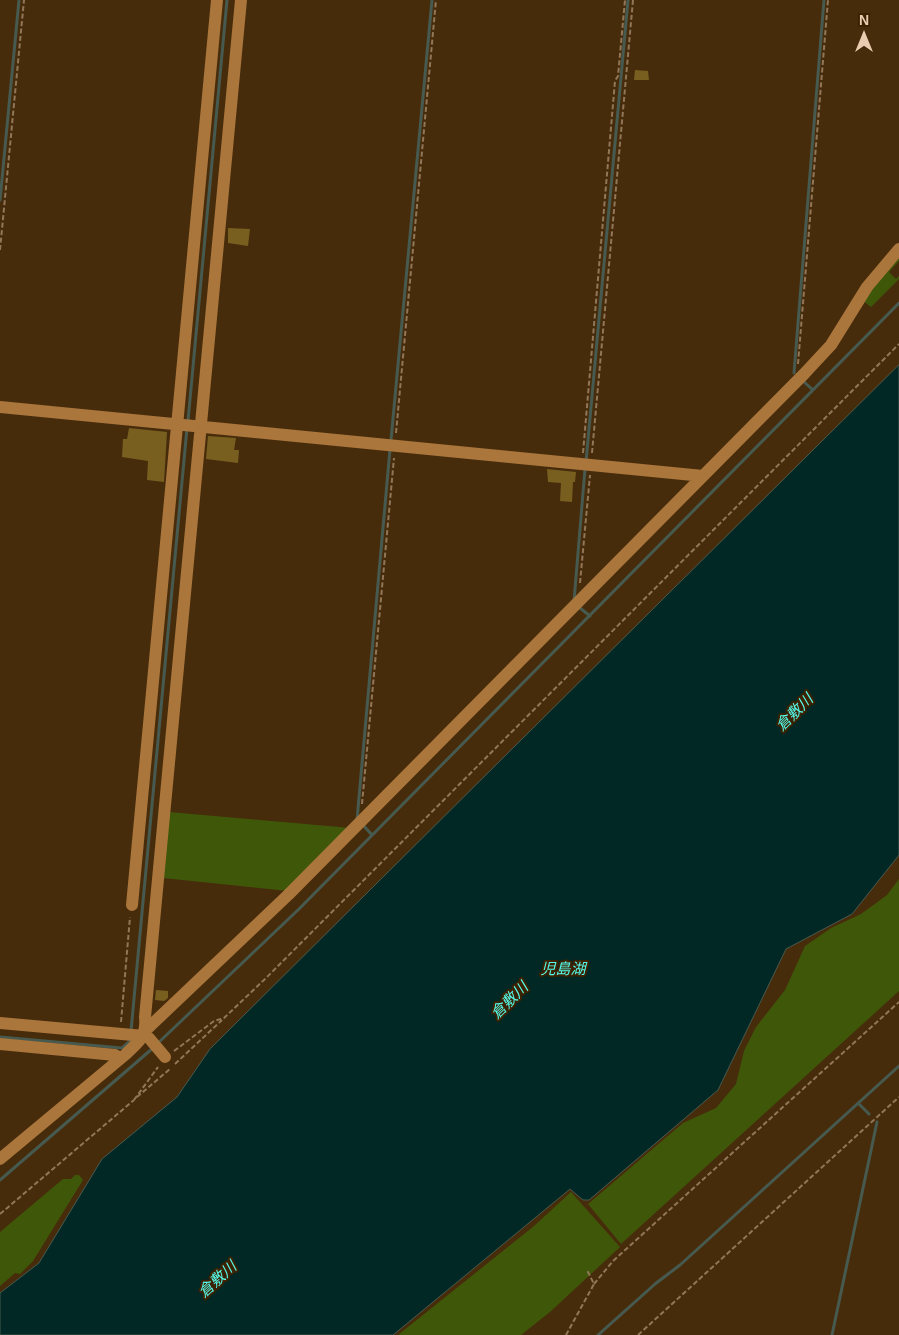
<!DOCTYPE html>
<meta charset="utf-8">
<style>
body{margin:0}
#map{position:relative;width:899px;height:1335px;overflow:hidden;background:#472c0c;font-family:Helvetica,sans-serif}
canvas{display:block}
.north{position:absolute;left:839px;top:10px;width:50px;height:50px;-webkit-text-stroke:4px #3c2202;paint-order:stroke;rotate:0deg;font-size:14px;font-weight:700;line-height:20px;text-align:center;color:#eacdb1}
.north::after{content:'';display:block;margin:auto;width:18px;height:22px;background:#eacdb1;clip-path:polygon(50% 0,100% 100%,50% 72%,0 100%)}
</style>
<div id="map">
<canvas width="899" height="1335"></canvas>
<div class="north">N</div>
</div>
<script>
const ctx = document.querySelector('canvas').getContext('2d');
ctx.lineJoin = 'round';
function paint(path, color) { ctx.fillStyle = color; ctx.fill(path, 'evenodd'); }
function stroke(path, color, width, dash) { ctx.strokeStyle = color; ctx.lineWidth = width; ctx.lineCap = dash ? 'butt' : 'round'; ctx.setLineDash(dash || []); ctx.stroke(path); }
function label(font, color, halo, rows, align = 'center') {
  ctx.font = font + ' Helvetica,"Noto Sans JP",sans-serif'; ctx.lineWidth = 4; ctx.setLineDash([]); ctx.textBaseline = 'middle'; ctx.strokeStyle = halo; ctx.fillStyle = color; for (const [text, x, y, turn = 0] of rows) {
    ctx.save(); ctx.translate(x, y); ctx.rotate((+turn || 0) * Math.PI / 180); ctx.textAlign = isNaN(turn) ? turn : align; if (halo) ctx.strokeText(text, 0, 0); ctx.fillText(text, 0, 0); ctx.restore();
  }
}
paint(new Path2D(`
 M899 254V261L889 272 896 279 899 276V279L871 307 862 300Z
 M169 812 351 828 288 891 163 878Z
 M899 879V991L621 1244 588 1204 683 1123 716 1108 736 1084 744 1051 756 1027 785 990 805 946 831 928 861 914 887 895Z
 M75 1175H79L83 1180 33 1261 20 1274 15 1273 0 1286V1232L63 1179H71Z
 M571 1192 620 1247 550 1312 521 1335H398L534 1226Z`), '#3f5709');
const water = new Path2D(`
 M899 365V855L852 914 786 949 718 1090 589 1200H583L570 1189 393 1335H0V1293L39 1263 102 1159 177 1097 210 1049Z`);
paint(water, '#012825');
stroke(water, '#475a4f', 1);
stroke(new Path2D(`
 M0 200 19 0
 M794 373 824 0
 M803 381 813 390
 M188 421 227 0
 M391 440 432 0
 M586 462 628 0
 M574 601 585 469
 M580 608 590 616
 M357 820 390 449
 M363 825 372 835
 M131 1031 187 428
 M0 1037 122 1048 130 1041 131 1037
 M157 1044 299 909 899 303
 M858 1103 869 1114
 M0 1180 153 1048
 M598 1335 655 1284 680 1265 899 1066
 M832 1335 877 1122`), '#475a4f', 3);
paint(new Path2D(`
 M635 70 648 71 649 80H634Z
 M228 228 250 229 248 246 228 243Z
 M129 428 167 432 164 482 147 480 148 461 122 457 123 439H127Z
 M208 436 236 438 234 450H239L238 463 206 459Z
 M547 469 576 472 575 482H573L572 502 560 501 561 483 548 482Z
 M156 990 168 991V998L164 1001 155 1000Z`), '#785f20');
stroke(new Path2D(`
 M0 250 24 0
 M798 364 828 0
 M396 433 436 0
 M583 453 615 81 618 76 625 0
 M592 453 633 0
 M580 583 590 475
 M362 804 394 458
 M121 1022 130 917
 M174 1051 214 1021 224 1018 265 979 899 344
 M175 1064 222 1020
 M137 1097 171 1068
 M134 1100 158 1067
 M0 1214 134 1100
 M594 1284 613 1261 899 1002
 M566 1335 594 1284 587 1270
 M638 1335 899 1097`), '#927658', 2, [5, 2.5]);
stroke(new Path2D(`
 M0 407 703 476
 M132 905 217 0
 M0 1023 144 1036 149 1038 165 1057
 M147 1029 288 895 804 374 831 345 867 287 899 249
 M0 1044 115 1055 120 1059
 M0 1159 126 1054C139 1041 147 1037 145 1017L241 0`), '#aa763c', 12);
label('italic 15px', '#53fced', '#3c2202', [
 ["倉敷川",795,713,-45],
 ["児島湖",563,970],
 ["倉敷川",510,1001,-45],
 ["倉敷川",218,1280,-42]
]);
</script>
